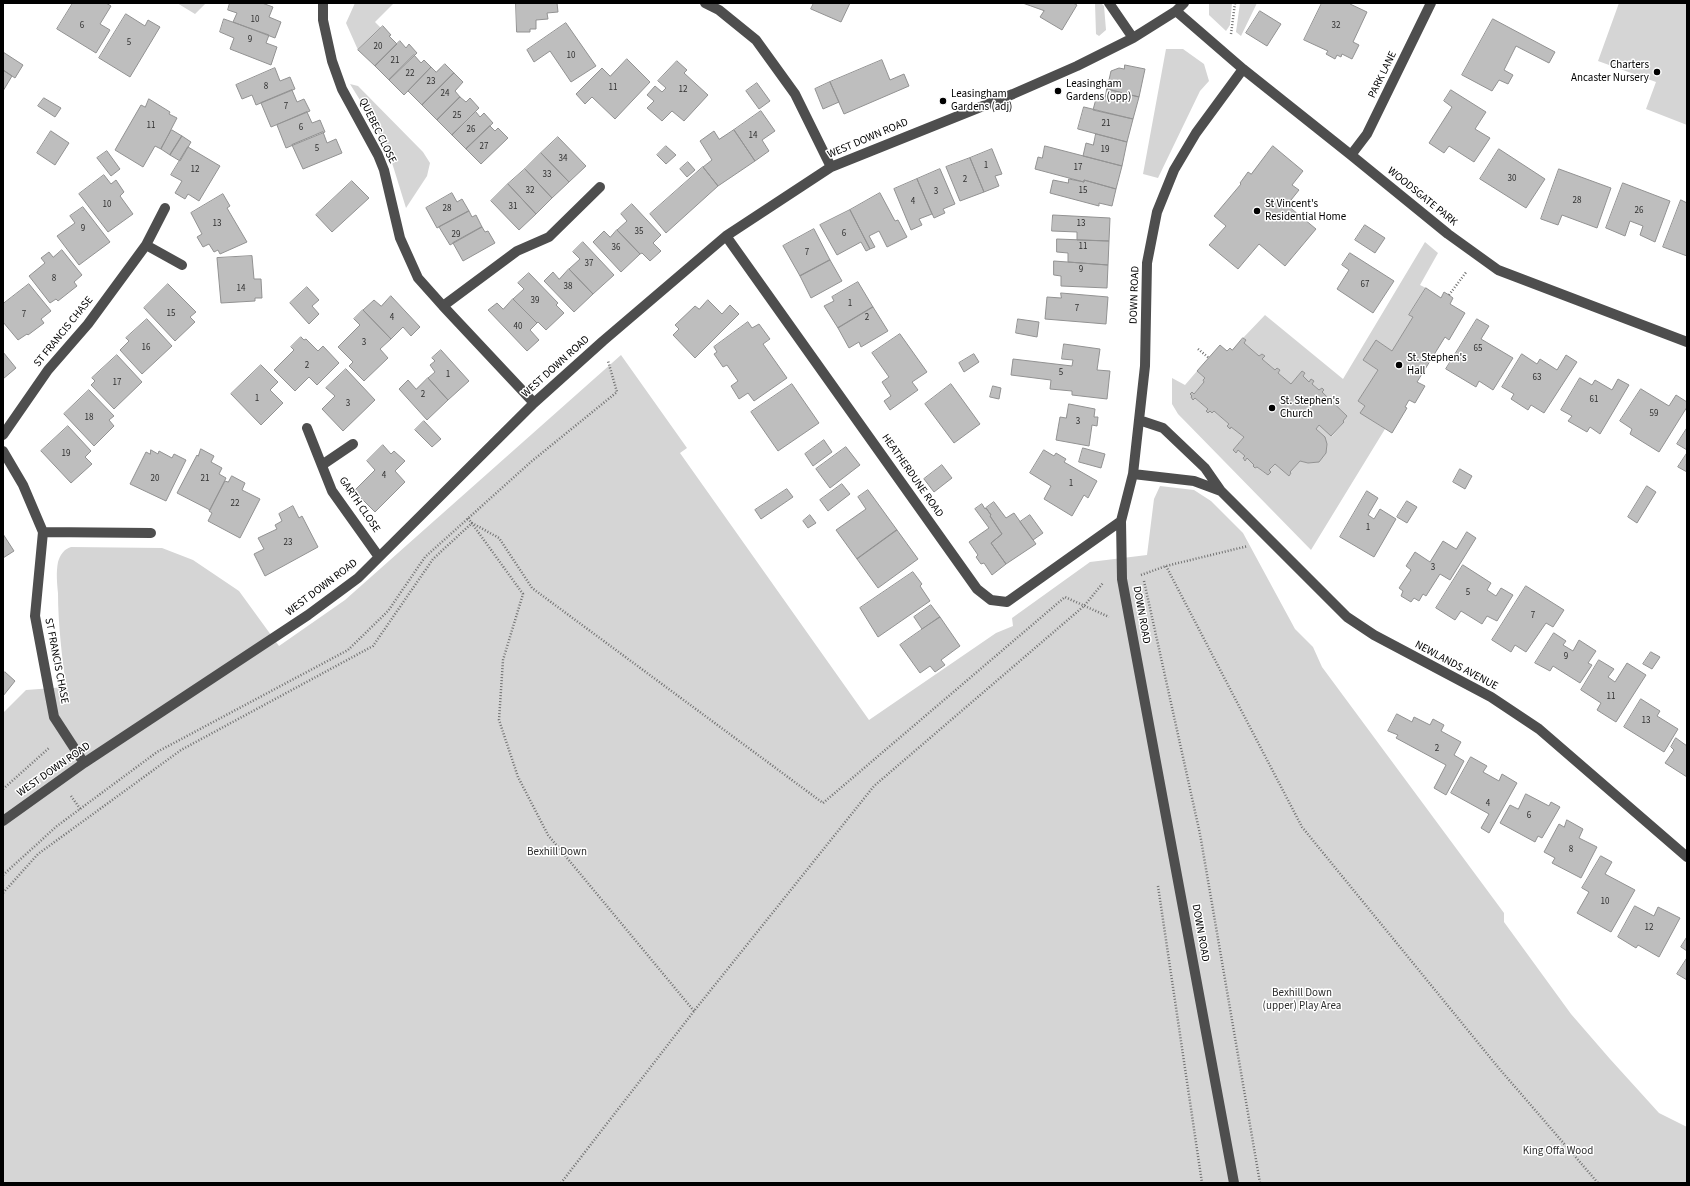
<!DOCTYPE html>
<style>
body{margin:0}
#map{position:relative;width:1690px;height:1186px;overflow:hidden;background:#fff;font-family:"Source Sans 3",sans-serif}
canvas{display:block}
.frame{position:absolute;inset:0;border:4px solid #000;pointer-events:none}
</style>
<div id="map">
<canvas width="1690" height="1186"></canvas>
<div class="frame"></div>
</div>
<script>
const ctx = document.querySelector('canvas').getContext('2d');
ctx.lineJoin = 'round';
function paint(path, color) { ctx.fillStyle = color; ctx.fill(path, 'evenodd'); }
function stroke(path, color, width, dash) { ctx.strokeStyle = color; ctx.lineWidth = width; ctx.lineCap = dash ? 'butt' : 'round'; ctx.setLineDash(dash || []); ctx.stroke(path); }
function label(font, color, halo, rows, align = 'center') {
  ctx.font = font + ' "Source Sans 3",sans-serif'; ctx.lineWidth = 3; ctx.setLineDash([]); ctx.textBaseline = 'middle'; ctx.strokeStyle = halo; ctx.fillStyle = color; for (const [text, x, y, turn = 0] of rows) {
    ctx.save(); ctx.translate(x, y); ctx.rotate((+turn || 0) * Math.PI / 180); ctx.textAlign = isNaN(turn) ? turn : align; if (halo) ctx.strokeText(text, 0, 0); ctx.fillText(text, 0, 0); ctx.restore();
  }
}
paint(new Path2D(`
 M177 3H206L195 14Z
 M355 3H394L375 22 381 28 358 50 346 23Z
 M1095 3H1101L1104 6 1106 30 1099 36 1096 34Z
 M1209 3H1232L1230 25 1226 31 1209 15Z
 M1240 3H1257L1241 36 1236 32Z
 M1619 3H1687V125L1646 109 1656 82 1598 61Z
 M1166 49H1183L1204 64 1209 81 1200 91 1158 178 1143 174Z
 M350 84 358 86 423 152 430 163 427 176 406 208 389 153 368 113Z
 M1425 242 1438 253 1420 285 1426 288 1409 315 1413 317 1392 351 1376 340 1363 360 1378 370 1358 401 1365 406 1361 413 1385 429 1311 550 1178 414 1172 404V378L1185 385 1197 371 1205 378 1203 380 1204 382 1192 396 1208 409 1206 411 1208 413 1210 411 1212 413 1214 411 1229 424 1227 426 1230 428 1231 427 1244 437 1233 450 1236 452 1238 450 1245 456 1243 459 1245 461 1247 458 1254 465 1253 466 1255 468 1257 467 1266 474 1275 464 1289 476 1291 473 1290 472 1300 461 1308 463 1319 462C1330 447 1329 441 1316 429L1319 425 1332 436 1344 422 1343 421 1347 416 1322 392 1324 390 1322 388 1319 390 1312 384 1314 381 1309 382 1303 376 1305 373 1302 371 1291 384 1278 373 1280 370 1277 368 1275 370 1262 359 1265 356 1262 354 1259 356 1244 343 1246 340 1243 338 1265 315 1343 379Z
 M621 355 687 448 680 453 869 720 996 633 1013 626 1012 618 1090 562 1147 555 1154 499 1160 486 1194 490 1211 501 1243 533 1295 629 1313 647 1322 667 1504 913V922L1571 1014 1610 1059 1659 1113 1687 1127V1183H3V713L26 690 66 687C62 656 58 624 58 593 57 583 56 572 58 562 60 555 64 549 71 547L162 548 193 560 239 591 279 646 345 600Z`), '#d5d5d5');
const building = new Path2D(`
 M73 3H106L111 6 100 24 110 30 96 53 57 29Z
 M230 3H262L273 7 269 17 281 22 275 38 233 22 237 13 228 10Z
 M516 3H557L558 12 547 13 548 19 536 20V29H530V32H517Z
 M814 3H850L841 22 811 9Z
 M1023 3H1073L1077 5 1062 30 1040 17 1044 11Z
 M1322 3H1351L1350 4 1367 12 1353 42 1359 45 1352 59 1342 54 1341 57 1337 55 1335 59 1326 54 1328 51 1304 40Z
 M1260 11 1281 24 1267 46 1246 33Z
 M126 14 145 26 148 20 160 27 130 77 99 58Z
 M224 19 269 35 266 43 277 47 271 65 230 49 234 38 220 32Z
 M1493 19 1555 52 1549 63 1516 46 1504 70 1513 75 1508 84 1499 80 1492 91 1462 75Z
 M566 23 596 66 571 82 550 51 534 62 527 50Z
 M383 26 391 35 389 36 397 44 375 66 358 50Z
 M400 41 406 48 409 44 417 53 389 80 375 66Z
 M3 52 23 65 15 78 3 70Z
 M414 55 421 63 424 60 431 67 404 95 389 80Z
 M627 59 650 82 615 119 592 97 585 104 576 94 602 68 610 76Z
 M882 60 890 80 904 74 909 86 844 114 830 82Z
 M677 61 687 70 684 73 708 95 684 121 672 111 662 121 647 108 654 101 647 95 655 86 662 92 666 88 658 81Z
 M445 64 454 73 422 105 408 91 431 67 436 72Z
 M1125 65 1145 69 1139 97 1107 89 1111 71 1119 68 1124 69Z
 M275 68 280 81 290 77 295 89 256 105 252 95 242 99 236 85Z
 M3 70 12 76 3 91Z
 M454 73 463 82 455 91 460 97 437 120 422 105Z
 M830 82 839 102 823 109 815 89Z
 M757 83 770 101 759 109 746 91Z
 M1107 89 1139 97 1133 119 1093 110 1097 95 1105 97Z
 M292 90 297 102 304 99 310 111 271 127 261 103Z
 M1451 90 1486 112 1475 129 1490 138 1474 162 1449 146 1444 153 1429 143 1452 107 1444 101Z
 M460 97 466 102 470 98 479 108 452 135 437 120Z
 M44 98 61 108 55 117 38 106Z
 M149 99 170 112 169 114 177 118 161 149 155 146 143 167 115 150 141 105 145 107Z
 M1084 107 1133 119 1127 142 1078 129Z
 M761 111 775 131 762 140 769 151 755 161 734 130Z
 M307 112 312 123 320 120 325 132 286 148 277 125Z
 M476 112 480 117 484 113 493 123 466 149 452 135Z
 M490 126 495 131 498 128 508 138 481 164 466 149Z
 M172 130 182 136 170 155 161 149Z
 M734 130 755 161 718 186 703 167 712 160 700 141 714 131 719 139Z
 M51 131 69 143 55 165 37 153Z
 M323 132 327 143 336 139 342 153 303 169 292 145Z
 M1096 134 1127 142 1122 166 1083 156 1086 143 1093 145Z
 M182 136 191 142 180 161 170 155Z
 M558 137 586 166 569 182 541 153Z
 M666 146 676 155 666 164 657 155Z
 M1045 146 1122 166 1116 189 1084 180V182L1035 169 1038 157 1042 158Z
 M1273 146 1303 171 1292 185 1299 190 1287 205 1316 229 1285 266 1259 244 1238 269 1209 245 1226 226 1214 216 1241 184 1240 183 1248 172 1251 174Z
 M188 147 220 166 199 201 188 194 185 199 175 193 182 181 171 175Z
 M992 149 1002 174 995 176 999 186 984 192 970 158Z
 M1499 149 1545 179 1526 208 1480 179Z
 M107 151 120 169 111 176 97 158Z
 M541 153 569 182 552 198 525 169Z
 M970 158 984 192 960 201 946 167Z
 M688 162 695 170 687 177 680 169Z
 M703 167 718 186 666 233 650 214Z
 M525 169 552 198 536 214 508 184Z
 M940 169 955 204 943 209 945 213 934 218 917 179Z
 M1559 169 1611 188 1597 228 1562 215 1558 225 1541 219Z
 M104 175 111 184 116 180 124 192 120 196 133 214 108 232 79 194Z
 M917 179 932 214 919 219 922 225 911 230 894 189Z
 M1069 179 1084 182V180L1116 189 1112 206 1099 203V206L1050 193 1053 180 1068 183Z
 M352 181 369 198 332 232 316 215Z
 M1623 183 1670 201 1655 242 1640 235 1643 226 1630 221 1625 236 1606 228Z
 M508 184 536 214 519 230 491 201Z
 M452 193 457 202 462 199 469 211 437 228 426 208Z
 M880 193 895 221 898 220 907 237 887 247 879 231 869 236 875 247 870 249 850 210Z
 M223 194 230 206 227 208 247 242 220 254 218 250 214 252 209 244 203 247 197 237 202 234 191 213Z
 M1681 200 1687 203V256L1663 247Z
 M632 204 661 235 653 243 661 251 650 261 642 253 640 254 617 230 627 221 621 214Z
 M83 207 110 242 79 265 57 236 75 223 70 216Z
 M850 210 870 249 866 251 861 242 837 255 820 225Z
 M469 211 472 217 476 215 482 227 450 245 439 227Z
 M1053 215 1110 218 1109 241 1077 240V232L1052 231Z
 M1365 225 1385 238 1375 253 1355 240Z
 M482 227 485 232 488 231 495 243 463 261 453 243Z
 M814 229 830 260 800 276 783 246Z
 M617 230 640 254 621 272 593 242 604 231 610 237Z
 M1057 239 1109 241 1108 265 1068 262V253L1057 252Z
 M583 242 614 275 593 294 569 269 580 259 573 252Z
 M62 250 82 275 74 282 77 286 58 301 56 299 50 303 29 276 45 263 41 258 49 252 53 257Z
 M1350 253 1394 281 1373 313 1337 289 1349 270 1342 265Z
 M252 256 254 279H261L262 298H255V301L221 303 217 258Z
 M830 260 842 281 811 298 800 276Z
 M1054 261 1108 265 1107 288 1061 286V276L1054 275Z
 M569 269 593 294 574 312 544 281 553 272 559 279Z
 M529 273 558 303 556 305 564 313 546 330 538 322 537 323 513 299 524 289 518 283Z
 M858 282 873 307 838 328 824 306 834 301 832 297Z
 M29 284 51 311 41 319 44 323 28 335 27 334 18 340 3 322V304Z
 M168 284 196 312 190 317 195 322 175 341 144 308Z
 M307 287 319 300 312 306 319 314 309 324 290 303Z
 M1426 288 1441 298 1444 292 1449 295 1453 298 1450 304 1465 313 1449 340 1445 337 1417 382 1425 386 1415 403 1409 400 1405 407 1407 408 1392 433 1360 413 1365 406 1358 401 1378 370 1363 360 1376 340 1392 351 1413 317 1409 315Z
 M1061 293 1108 297 1106 324 1045 319 1047 297 1061 298Z
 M391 296 420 327 411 336 403 327 391 339 363 310 374 300 381 306Z
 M513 299 537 323 530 330 539 340 527 351 488 310 497 303 503 309Z
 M708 300 722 314 730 305 739 314 695 358 673 335 679 329 675 325 695 306 699 309Z
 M873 307 888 331 861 347 859 342 849 348 838 328Z
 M363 310 391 339 380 349 388 358 364 381 349 366 353 362 338 347 360 325 354 319Z
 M147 319 172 346 142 374 120 350 129 341 126 338Z
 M1018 319 1039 322 1037 337 1016 333Z
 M1477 319 1489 326 1481 339 1513 358 1493 390 1479 381 1476 387 1446 369Z
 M748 322 752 328 759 324 770 339 763 344 787 378 754 401 748 393 739 399 731 386 738 381 727 365 723 367 714 354 717 352 714 347Z
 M900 334 927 372 912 382 918 390 890 410 884 401 891 396 882 382 889 377 872 353Z
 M301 337 304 340 306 339 318 351 323 346 339 363 317 385 309 377 295 391 274 370 294 350 291 347Z
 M1243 338 1246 340 1244 343 1259 356 1262 354 1265 356 1262 359 1275 370 1277 368 1280 370 1278 373 1291 384 1302 371 1305 373 1303 376 1309 382 1311 379 1314 381 1312 384 1319 390 1322 388 1324 390 1322 392 1347 416 1343 421 1344 422 1331 436 1319 425 1316 429 1325 437 1327 444 1326 453 1319 462 1308 463 1300 461 1290 472 1291 473 1289 476 1275 464 1269 470 1271 472 1268 475 1257 467 1255 468 1253 466 1254 465 1247 458 1245 461 1243 458 1245 456 1238 450 1236 453 1233 450 1244 437 1231 427 1230 429 1227 426 1229 424 1214 411 1212 413 1210 411 1208 413 1206 411 1208 409 1195 398 1193 400 1191 397 1192 396 1190 394 1192 392 1194 394 1204 382 1203 380 1205 378 1197 371 1220 345 1227 351 1230 348 1232 350Z
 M1064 344 1100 349 1097 370 1110 371 1107 399 1072 395V391L1050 389 1051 380 1011 375 1013 359 1072 366 1073 360 1062 359Z
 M441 350 469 381 448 400 428 378 435 372 430 365 435 361 432 358Z
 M3 352 16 368 3 379Z
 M974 354 979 362 964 372 959 363Z
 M1522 354 1537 364 1540 359 1557 370 1566 355 1577 362 1544 413 1531 405 1528 410 1511 399 1514 394 1502 387Z
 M117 355 142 382 114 409 91 385 95 381 92 378Z
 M261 365 278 382 270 390 283 403 261 425 231 394Z
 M346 369 375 400 343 431 322 409 335 396 326 388Z
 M428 378 448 400 427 420 399 389 408 380 416 389Z
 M1580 378 1592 385 1595 380 1612 390 1618 379 1629 385 1600 434 1590 427 1587 432 1568 421 1572 416 1561 410Z
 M792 384 819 423 778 451 751 412Z
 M951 384 980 424 954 443 925 404Z
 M993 386 1001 388 999 399 990 397Z
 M1641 389 1669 406 1676 395 1687 402V407L1659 452 1630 434 1632 429 1620 421Z
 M89 390 114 416 109 420 114 426 94 446 64 414Z
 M1069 404 1095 409 1094 417H1098L1097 426 1092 425 1089 446 1056 440 1060 417 1066 418Z
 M424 421 441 439 432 447 415 430Z
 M68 426 91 451 85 457 92 464 71 483 41 451Z
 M1687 428V450L1677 444Z
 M824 440 832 452 813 466 805 454Z
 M383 445 391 454 394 451 405 461 395 471 405 482 375 512 354 491 375 470 367 461Z
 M846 447 860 465 830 488 816 469Z
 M1083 448 1105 454 1101 468 1079 462Z
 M201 449 214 456 211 462 222 468 219 474 226 478 210 510 177 493 197 455 198 456Z
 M151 450 158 454 159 451 172 458 174 454 186 460 166 501 130 484 146 452 150 454Z
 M1044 450 1054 456 1056 453 1066 459 1064 462 1097 481 1088 498 1084 495 1072 516 1044 499 1051 486 1030 473Z
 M1687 453V472L1678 467Z
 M942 465 952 478 934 492 924 479Z
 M1460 469 1472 476 1465 489 1453 482Z
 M232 476 245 483 242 490 260 499 240 538 208 521 212 513 209 511 225 481 228 482Z
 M842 484 850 494 828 511 820 500Z
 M1647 486 1656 492 1637 523 1628 517Z
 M787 489 793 497 761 519 755 510Z
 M868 490 897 530 857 559 836 530 866 509 858 497Z
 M1367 491 1378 498 1368 515 1374 519 1380 509 1396 519 1374 557 1340 537Z
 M1407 501 1417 507 1407 523 1397 517Z
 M994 502 1006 518 1014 513 1036 544 1006 564 991 543 1002 534 990 516 991 515 986 508Z
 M982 504 985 509 986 508 991 515 990 516 1002 534 991 543 1006 564 992 575 984 563 981 564 976 557 978 555 969 542 989 528 975 509Z
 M293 506 299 518 302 516 318 547 265 576 254 554 264 549 258 538 277 529 275 525 282 521 279 514Z
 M810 515 816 523 808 528 803 521Z
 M1030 515 1043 533 1033 540 1020 522Z
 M897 530 918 559 878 588 857 559Z
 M1467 532 1476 538 1450 580 1440 574 1426 596 1423 594 1419 601 1414 598 1411 602 1401 596 1403 591 1399 588 1411 570 1406 566 1415 552 1430 562 1443 541 1456 549Z
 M3 534 14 551 3 558Z
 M1463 565 1491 583 1487 590 1496 596 1501 588 1513 595 1497 621 1487 616 1482 624 1461 611 1455 620 1436 608Z
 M913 572 922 584 920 586 930 601 878 637 860 608Z
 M1526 586 1564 610 1553 627 1546 623 1526 652 1515 645 1511 652 1492 640Z
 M931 605 940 617 922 629 914 617Z
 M940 617 960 646 941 660 945 665 935 672 930 666 920 673 900 645Z
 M1554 633 1566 641 1563 645 1573 651 1579 640 1596 651 1588 663 1592 665 1580 683 1553 666 1550 671 1535 663Z
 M1651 652 1660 657 1652 669 1643 664Z
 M1599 660 1614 669 1608 677 1615 682 1627 663 1646 675 1616 722 1597 710 1601 703 1581 690Z
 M5 672 15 681 3 696V674Z
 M1641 699 1660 711 1657 716 1678 729 1664 752 1624 727Z
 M1397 714 1412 722 1414 717 1430 725 1433 719 1444 725 1441 731 1461 742 1454 755 1464 761 1446 795 1434 788 1446 765 1396 738 1398 735 1388 731Z
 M1676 738 1687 746V777L1665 763 1674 750 1671 747Z
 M1471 757 1487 766 1483 772 1499 781 1502 774 1517 783 1489 833 1481 828 1489 814 1451 793Z
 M1526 794 1549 806 1551 802 1560 807 1542 838 1538 836 1535 842 1500 823 1510 805 1518 809Z
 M1567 820 1583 829 1579 838 1597 847 1581 878 1552 863 1555 858 1544 852 1559 824 1564 827Z
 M1601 856 1612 862 1605 874 1635 890 1611 932 1577 913 1589 892 1582 888Z
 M1635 906 1654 916 1658 907 1680 918 1659 957 1638 945 1636 948 1618 937Z
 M1687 937V951L1681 947Z
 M1687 958V980L1677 974Z`);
paint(building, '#bebebe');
stroke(building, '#929292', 1);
stroke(new Path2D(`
 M1231 34 1235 3
 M1449 295 1467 271
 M1198 349 1209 358
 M468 518 523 594 503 660 499 720 518 777 548 835 694 1011
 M1166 566 1302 827 1497 1066 1598 1183
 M1141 575 1166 566 1248 546
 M1144 581 1200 834 1260 1183
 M3 789 50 747
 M71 796 81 810
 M3 875 57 826 157 752 348 650 388 611 425 557 532 461 617 392 608 361
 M1158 886 1202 1183
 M3 893 38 854 181 750 373 646 433 559 472 523 499 538 532 588 823 803 1065 597 1109 617
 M561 1183 694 1011 874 786 1084 606 1103 583`), '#707070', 2.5, [1, 2]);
stroke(new Path2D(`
 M323 3V20L332 61 342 89 378 155 384 170 400 238 418 278 443 306 534 403
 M705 3 719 10 756 40 795 94 831 167
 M1109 3 1133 38
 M1176 11 1243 69 1351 155 1448 234 1498 270 1687 342
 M1351 155 1367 134 1431 3
 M726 236 977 589 991 600 1007 602 1121 521
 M146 245 182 265
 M443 306 517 251 549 237 600 187
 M1139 420 1163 428 1205 468 1221 491 1347 617 1374 635 1491 697 1539 729 1687 857
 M307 428 332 491 379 557
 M3 435 48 370 88 324 146 245 165 208
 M3 451 23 485 43 532 35 616 54 717 84 763
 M322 465 353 444
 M1133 474 1194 481 1221 491
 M43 532 151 533
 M3 821 84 763 308 615 358 578 534 403 603 341 726 236 831 167 1013 94 1077 66 1133 38 1176 11 1184 3
 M1234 1183 1122 579 1121 521 1133 474 1145 366 1147 263 1157 212 1174 170 1196 133 1243 69`), '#4e4e4e', 10);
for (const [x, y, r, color] of [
 [1657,72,4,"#000"],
 [1058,91,4,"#000"],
 [943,101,4,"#000"],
 [1257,211,4,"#000"],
 [1399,365,4,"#000"],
 [1272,408,4,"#000"]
]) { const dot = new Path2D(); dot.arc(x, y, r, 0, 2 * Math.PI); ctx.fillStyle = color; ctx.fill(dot); stroke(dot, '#fff', 1.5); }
label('9px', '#303030', null, [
 ["10",255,20],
 ["6",82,26],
 ["32",1336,26],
 ["9",250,40],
 ["5",129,43],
 ["20",378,47],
 ["10",571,56],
 ["21",395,61],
 ["22",410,74],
 ["23",431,82],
 ["8",266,87],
 ["11",613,88],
 ["12",683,90],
 ["24",445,94],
 ["7",286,107],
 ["25",457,116],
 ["21",1106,124],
 ["11",151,126],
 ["6",301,128],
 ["26",471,130],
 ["14",753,136],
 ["27",484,147],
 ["5",317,149],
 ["19",1105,150],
 ["34",563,159],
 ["1",986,166],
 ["17",1078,168],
 ["12",195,170],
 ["33",547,175],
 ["30",1512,179],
 ["2",965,180],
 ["32",530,191],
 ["15",1083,191],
 ["3",936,192],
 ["28",1577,201],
 ["4",913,202],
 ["10",107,205],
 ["31",513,207],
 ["28",447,209],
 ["26",1639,211],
 ["13",217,224],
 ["13",1081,224],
 ["9",83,229],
 ["35",639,232],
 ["6",844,234],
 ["29",456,235],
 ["11",1083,247],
 ["36",616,248],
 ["7",807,253],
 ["37",589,264],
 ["9",1081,270],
 ["8",54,279],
 ["67",1365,285],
 ["38",568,287],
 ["14",241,289],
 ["39",535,301],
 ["1",850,304],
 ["7",1077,309],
 ["15",171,314],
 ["7",24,315],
 ["4",392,318],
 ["2",867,318],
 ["40",518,327],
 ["3",364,343],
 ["16",146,348],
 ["65",1478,349],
 ["2",307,366],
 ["5",1061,373],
 ["1",448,375],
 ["63",1537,378],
 ["17",117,383],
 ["2",423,395],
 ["1",257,399],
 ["61",1594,400],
 ["3",348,404],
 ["59",1654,414],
 ["18",89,418],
 ["3",1078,422],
 ["19",66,454],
 ["4",384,476],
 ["20",155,479],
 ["21",205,479],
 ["1",1071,484],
 ["22",235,504],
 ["1",1368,528],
 ["23",288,543],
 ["3",1433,568],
 ["5",1468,593],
 ["7",1533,616],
 ["9",1566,657],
 ["11",1611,697],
 ["13",1646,721],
 ["2",1437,749],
 ["4",1488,804],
 ["6",1529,816],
 ["8",1571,850],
 ["10",1605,902],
 ["12",1649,928]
]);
label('11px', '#000', '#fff', [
 ["Charters",1649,66,"right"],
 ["Ancaster Nursery",1649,79,"right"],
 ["Leasingham",1066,85],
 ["Gardens (opp)",1066,98],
 ["Leasingham",951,95],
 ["Gardens (adj)",951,108],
 ["St Vincent's",1265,205],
 ["Residential Home",1265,218],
 ["St. Stephen's",1407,359],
 ["Hall",1407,372],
 ["St. Stephen's",1280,402],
 ["Church",1280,415]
], 'left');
label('11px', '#000', '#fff', [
 ["PARK LANE",1383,75,-64],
 ["QUEBEC CLOSE",377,131,64],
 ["WEST DOWN ROAD",868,139,-23],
 ["WOODSGATE PARK",1422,197,39],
 ["DOWN ROAD",1135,295,-88],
 ["ST FRANCIS CHASE",64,332,-51],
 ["WEST DOWN ROAD",556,367,-42],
 ["HEATHERDUNE ROAD",912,476,55],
 ["GARTH CLOSE",359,505,56],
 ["WEST DOWN ROAD",322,588,-37],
 ["DOWN ROAD",1141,615,80],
 ["ST FRANCIS CHASE",56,661,79],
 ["NEWLANDS AVENUE",1456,666,28],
 ["WEST DOWN ROAD",54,770,-35],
 ["DOWN ROAD",1200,933,80]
]);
label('11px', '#2c2c2c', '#fff', [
 ["Bexhill Down",557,853],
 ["Bexhill Down",1302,994],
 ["(upper) Play Area",1302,1007],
 ["King Offa Wood",1558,1152]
]);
</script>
